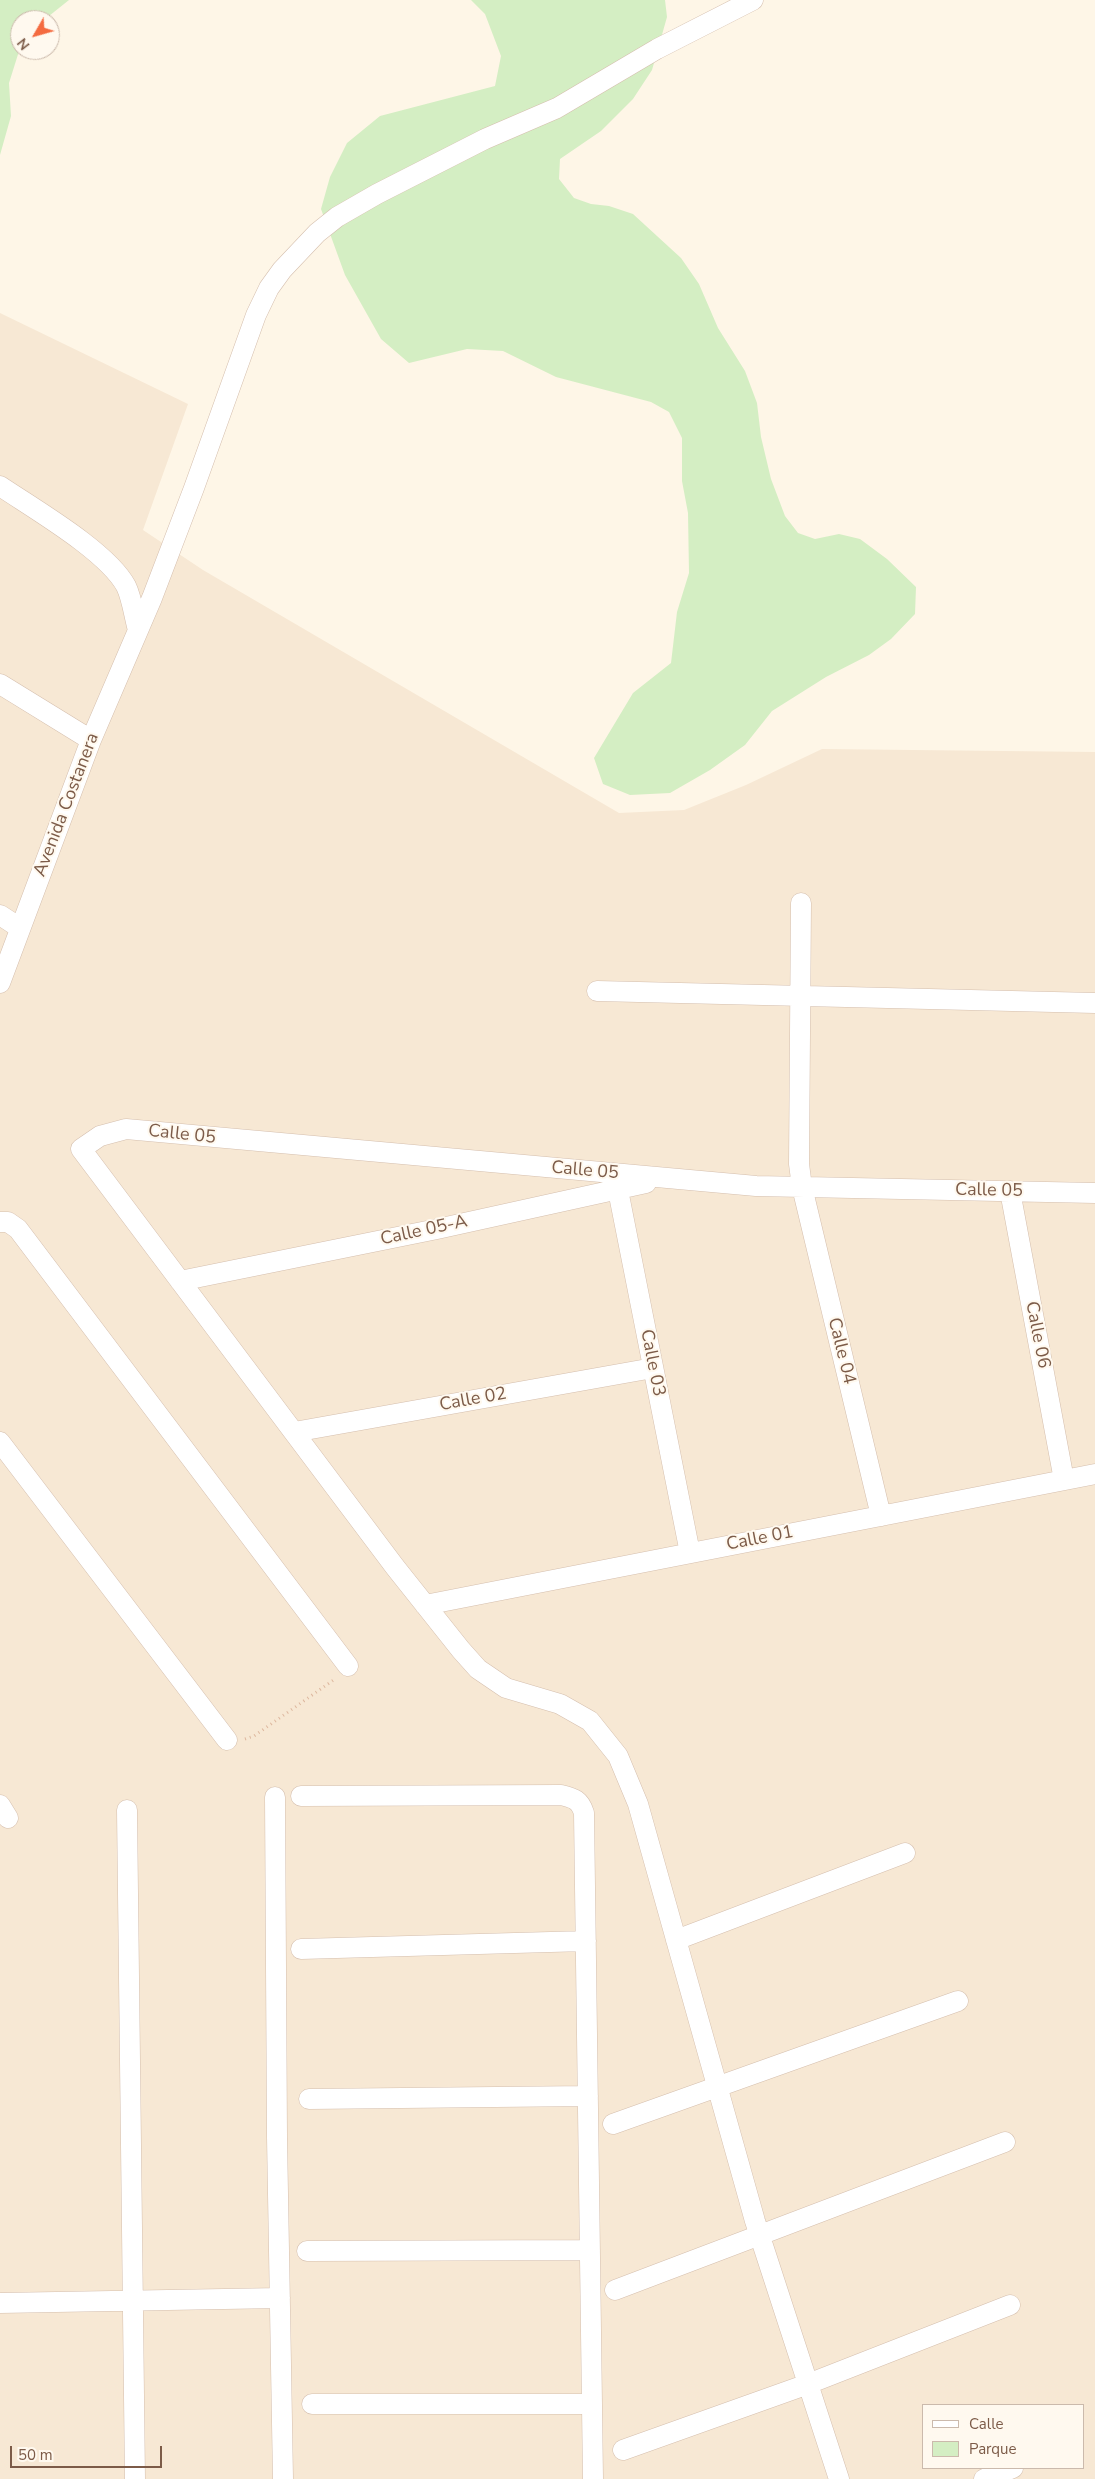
<!DOCTYPE html>
<style>
body{margin:0}
#map{position:relative;width:1095px;height:2479px;overflow:hidden;background:#fef6e7;font-family:"Nunito Sans",sans-serif}
canvas{display:block}
.legend{position:absolute;left:922px;top:2404px;width:162px;height:65px;box-sizing:border-box;background:#fff9ef;border:1px solid #cbbaac;margin:0;padding:6px 9px;list-style:none;font-size:15px;color:#7c5b48}
.legend li{display:flex;align-items:center;gap:10px;height:25px}
.legend b{width:25px;border:1px solid #cbbaac}
.north{position:absolute;left:10px;top:10px;width:50px;height:50px;box-sizing:border-box;background:#fff9ef;border:1px solid #cbbaac;border-radius:50%;rotate:232deg;font-size:14px;font-weight:700;line-height:20px;text-align:center;color:#7c5b48}
.north::after{content:'';display:block;margin:auto;width:18px;height:22px;background:#f46b40;clip-path:polygon(50% 0,100% 100%,50% 72%,0 100%)}
.scale{position:absolute;left:10px;top:2446px;width:152px;height:22px;box-sizing:border-box;border:2px solid #7c5b48;border-top:0;padding-left:6px;font-size:15px;line-height:18px;white-space:nowrap;color:#7c5b48;-webkit-text-stroke:4px #fff9ef;paint-order:stroke}
</style>
<div id="map">
<canvas width="1095" height="2479"></canvas>
<ul class="legend">
<li><b style="height:6px;background:#fff"></b>Calle</li>
<li><b style="height:14px;background:#d4eec3"></b>Parque</li>
</ul>
<div class="north">N</div>
<div class="scale">50 m</div>
</div>
<script>
const ctx = document.querySelector('canvas').getContext('2d');
ctx.lineJoin = 'round';
function paint(path, color) { ctx.fillStyle = color; ctx.fill(path, 'evenodd'); }
function stroke(path, color, width, dash) { ctx.strokeStyle = color; ctx.lineWidth = width; ctx.lineCap = dash ? 'butt' : 'round'; ctx.setLineDash(dash || []); ctx.stroke(path); }
function label(font, color, halo, rows, align = 'center') {
  ctx.font = font + ' "Nunito Sans",sans-serif'; ctx.lineWidth = 4; ctx.setLineDash([]); ctx.textBaseline = 'middle'; ctx.strokeStyle = halo; ctx.fillStyle = color; for (const [text, x, y, turn = 0] of rows) {
    ctx.save(); ctx.translate(x, y); ctx.rotate((+turn || 0) * Math.PI / 180); ctx.textAlign = isNaN(turn) ? turn : align; if (halo) ctx.strokeText(text, 0, 0); ctx.fillText(text, 0, 0); ctx.restore();
  }
}
paint(new Path2D(`
 M0 313 188 404 143 530 203 570 619 813 684 810 746 785 822 749 1095 752V2479H0ZM924 2405H1084V2468H924Z`), '#f7e8d4');
paint(new Path2D(`
 M0 0H69L44 20H20V48L9 83 11 116 0 155Z
 M471 0H665L667 17 652 70 633 99 601 131 560 159 559 179 574 198 591 204 609 206 633 214 681 258 699 284 718 328 745 371 757 403 761 437 771 479 785 516 798 533 815 539 839 534 860 539 887 559 916 587 915 614 891 639 869 655 826 677 772 711 745 745 710 770 670 793 630 795 603 784 594 758 633 693 671 663 677 612 689 573 688 513 682 481V438L669 412 651 402 556 377 503 351 467 349 409 363 381 339 345 275 321 209 330 177 347 143 380 116 495 86 501 56 485 14Z`), '#d4eec3');
const minor = new Path2D(`
 M0 486C34 509 107 551 126 586 132 598 134 616 138 630
 M0 684 91 740
 M801 903 799 1164 802 1187 881 1516
 M0 915 20 928
 M0 983 91 740 152 598 194 488 256 315 269 288 282 270 317 233 337 217 377 194 485 139 557 108 657 49 753 0
 M597 991 1095 1003
 M615 1175 690 1553
 M1010 1191 1064 1480
 M0 1222H8L18 1229 348 1666
 M180 1281 437 1229 646 1183
 M294 1432 653 1368
 M0 1442 227 1740
 M425 1605 1095 1474
 M301 1796 561 1795C574 1798 580 1800 584 1813L593 2479
 M275 1797 277 2137 283 2479
 M0 1805 8 1818
 M127 1810 135 2479
 M676 1940 905 1853
 M301 1949 586 1941
 M309 2099 588 2096
 M613 2124 958 2001
 M307 2251 590 2250
 M615 2290 1005 2142
 M0 2303 280 2298
 M312 2404H592
 M623 2450 808 2384 1010 2305
 M839 2479 755 2221 638 1804 618 1756 590 1721 560 1704 506 1688 478 1669 461 1650 395 1567 81 1149 100 1136 126 1129 756 1186 1095 1193
 M984 2479 1013 2468`);
stroke(minor, '#d5bfae', 21);
stroke(new Path2D(`
 M245 1739 254 1736 335 1679`), '#ddb79e', 3, [1, 4]);
stroke(minor, '#fff', 20);
label('18px', '#7c5b48', '#fff9ef', [
 ["Avenida Costanera",67,805,-69],
 ["Calle 05",182,1135,6],
 ["Calle 05",585,1171,5],
 ["Calle 05",989,1191,1],
 ["Calle 05-A",424,1231,-12],
 ["Calle 06",1037,1335,79],
 ["Calle 04",841,1351,76],
 ["Calle 03",652,1363,79],
 ["Calle 02",473,1400,-10],
 ["Calle 01",760,1539,-11]
]);
</script>
